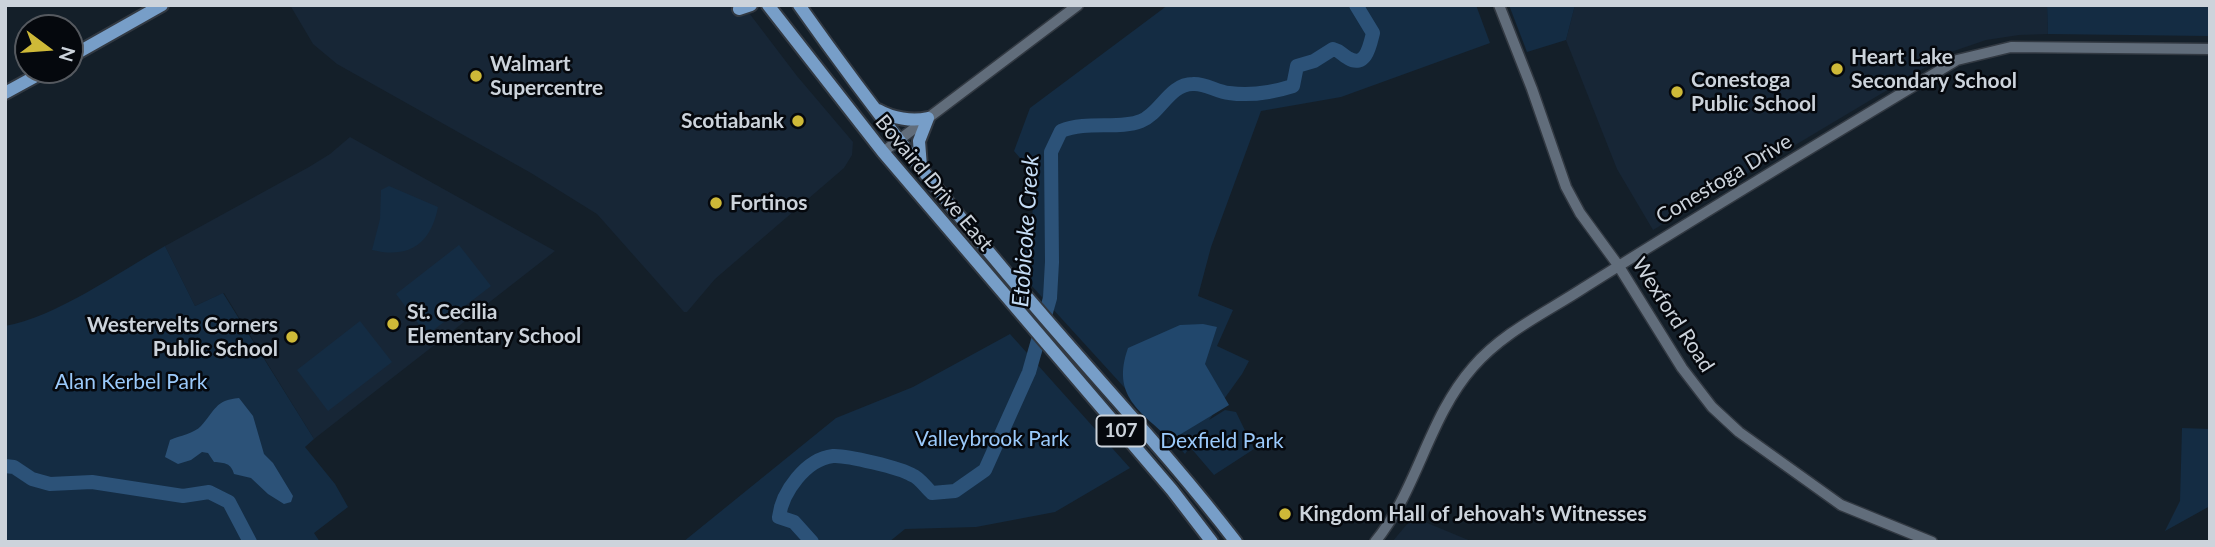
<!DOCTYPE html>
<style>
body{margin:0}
#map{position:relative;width:2215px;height:547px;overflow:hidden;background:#141f29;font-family:Lato,sans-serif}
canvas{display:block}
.frame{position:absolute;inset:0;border:7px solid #ccd3db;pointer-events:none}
.north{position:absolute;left:14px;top:14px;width:70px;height:70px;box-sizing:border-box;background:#05080d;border:2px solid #55595f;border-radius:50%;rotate:106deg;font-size:19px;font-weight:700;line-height:28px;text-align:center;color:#ccd3db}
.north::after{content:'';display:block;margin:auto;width:24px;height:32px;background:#ceb938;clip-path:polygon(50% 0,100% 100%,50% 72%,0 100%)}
</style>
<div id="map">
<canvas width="2215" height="547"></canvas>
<div class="frame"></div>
<div class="north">N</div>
</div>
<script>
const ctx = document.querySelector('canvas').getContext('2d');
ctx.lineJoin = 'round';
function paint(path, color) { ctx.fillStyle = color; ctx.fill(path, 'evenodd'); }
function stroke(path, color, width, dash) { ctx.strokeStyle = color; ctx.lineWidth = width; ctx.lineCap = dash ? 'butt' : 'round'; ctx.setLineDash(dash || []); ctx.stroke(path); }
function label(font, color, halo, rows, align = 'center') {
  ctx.font = font + ' Lato,sans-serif'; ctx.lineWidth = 5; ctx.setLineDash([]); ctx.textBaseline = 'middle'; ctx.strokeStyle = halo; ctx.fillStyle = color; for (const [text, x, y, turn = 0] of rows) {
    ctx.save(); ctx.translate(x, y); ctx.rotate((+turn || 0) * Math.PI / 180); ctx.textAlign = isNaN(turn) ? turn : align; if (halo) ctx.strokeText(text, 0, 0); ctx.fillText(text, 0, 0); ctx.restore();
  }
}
paint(new Path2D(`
 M290 5H743L797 76 853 142 852 155 844 168 715 279 687 312H684L597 214 531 173 337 64 313 44Z
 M1575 5H2047L2048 34 2019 35 1986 40 1951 52 1653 230 1617 169 1566 40Z
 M350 137 555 251 314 439 224 293 195 306 165 246 309 167 330 154Z
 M1413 517 1473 542H1392Z`), '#172636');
paint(new Path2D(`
 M1168 5H1476L1490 43 1341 97 1261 111 1211 247 1198 296 1233 310 1217 346 1249 361 1242 374 1209 420 1225 410 1236 412 1254 449 1214 475 1190 447 1185 454 1020 273 1039 180 1014 151 1030 108Z
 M1509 5H1575L1566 40 1527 52Z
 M2047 5H2210V36L2048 34Z
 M389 186 438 207C431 244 409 259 372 250L380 219 381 190Z
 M459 245 491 286 427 335 396 294Z
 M165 246 195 306 223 293 314 439 305 447 335 484 348 507 314 533 320 542H5V326C54 318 121 271 165 246Z
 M360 321 392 362 328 411 297 370Z
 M1010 334 1130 468 1055 512 976 527 905 529 889 542H683L836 418 913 387Z
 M2182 428 2210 429V506L2165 531 2180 501Z`), '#142c43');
paint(new Path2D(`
 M1203 324 1217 327 1205 364 1229 405 1171 440C1140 411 1111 396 1128 348L1180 325Z`), '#21476c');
paint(new Path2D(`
 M239 398 253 416 264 454 273 463 293 496 291 502 284 504 268 494 251 478 234 474C231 463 225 463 214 462L208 453 202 452 191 460 178 464 165 457 170 440C179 436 195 433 201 426 215 411 215 400 239 398Z`), '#2c5278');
stroke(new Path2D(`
 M5 466 14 467 32 479 50 484 92 482 183 496 209 492 229 502 250 542
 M812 542 794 522 779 517C782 492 806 459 833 456 846 455 901 468 912 475 920 478 926 488 932 493L955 491 985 470 1029 372 1050 298 1052 262 1051 152 1061 131C1087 120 1119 130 1141 121 1161 113 1169 84 1193 84 1205 83 1217 92 1229 93 1250 96 1274 92 1293 86L1297 66 1314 61 1333 49C1341 51 1342 55 1348 58 1366 69 1370 45 1373 33L1356 5`), '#2c5278', 14);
const minor = new Path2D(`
 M1499 5 1532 89 1566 187 1580 213 1618 265 1682 368 1712 407 1739 432 1841 505 1932 542
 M883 152 1078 5
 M1375 542C1418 489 1428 418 1473 367 1503 332 1547 312 1585 287 1708 210 1832 135 1957 60L2011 47 2210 49`);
const major = new Path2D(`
 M768 5 883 152 1172 490 1212 542
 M799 5C874 111 954 213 1039 311 1105 388 1174 461 1236 542
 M739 9 751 5
 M70 57 162 5
 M5 93 47 70
 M878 110C892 118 912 122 928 118
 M921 167 919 141 928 118`);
stroke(minor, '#323942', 13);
stroke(major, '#323942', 16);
stroke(minor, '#616d7b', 10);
stroke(major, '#779ec8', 12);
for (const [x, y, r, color] of [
 [1837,69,7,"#ceb938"],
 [476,76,7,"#ceb938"],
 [1677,92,7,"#ceb938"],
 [798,121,7,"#ceb938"],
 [716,203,7,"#ceb938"],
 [393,324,7,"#ceb938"],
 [292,337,7,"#ceb938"],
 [1285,514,7,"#ceb938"]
]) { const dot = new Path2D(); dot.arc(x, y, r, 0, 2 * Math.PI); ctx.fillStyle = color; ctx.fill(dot); stroke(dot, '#05080d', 2.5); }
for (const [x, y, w] of [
 [1121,431,49]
]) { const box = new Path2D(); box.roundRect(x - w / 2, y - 15.5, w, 31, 5); ctx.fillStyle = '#05080d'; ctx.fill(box); stroke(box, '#ccd3db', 2); }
label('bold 19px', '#ccd3db', null, [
 ["107",1121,431]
]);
label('bold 21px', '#ccd3db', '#05080d', [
 ["Heart Lake",1851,57],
 ["Secondary School",1851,81],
 ["Walmart",490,64],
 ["Supercentre",490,88],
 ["Conestoga",1691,80],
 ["Public School",1691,104],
 ["Scotiabank",784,121,"right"],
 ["Fortinos",730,203],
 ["St. Cecilia",407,312],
 ["Elementary School",407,336],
 ["Westervelts Corners",278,325,"right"],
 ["Public School",278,349,"right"],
 ["Kingdom Hall of Jehovah's Witnesses",1299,514]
], 'left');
label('21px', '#ccd3db', '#05080d', [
 ["Conestoga Drive",1724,179,-31],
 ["Bovaird Drive East",934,183,50],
 ["Wexford Road",1673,315,57]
]);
label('21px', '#9bcafb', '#05080d', [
 ["Alan Kerbel Park",131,382],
 ["Valleybrook Park",992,439],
 ["Dexfield Park",1222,441]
]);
label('italic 23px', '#c4dcf5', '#05080d', [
 ["Etobicoke Creek",1026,231,-86]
]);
</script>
